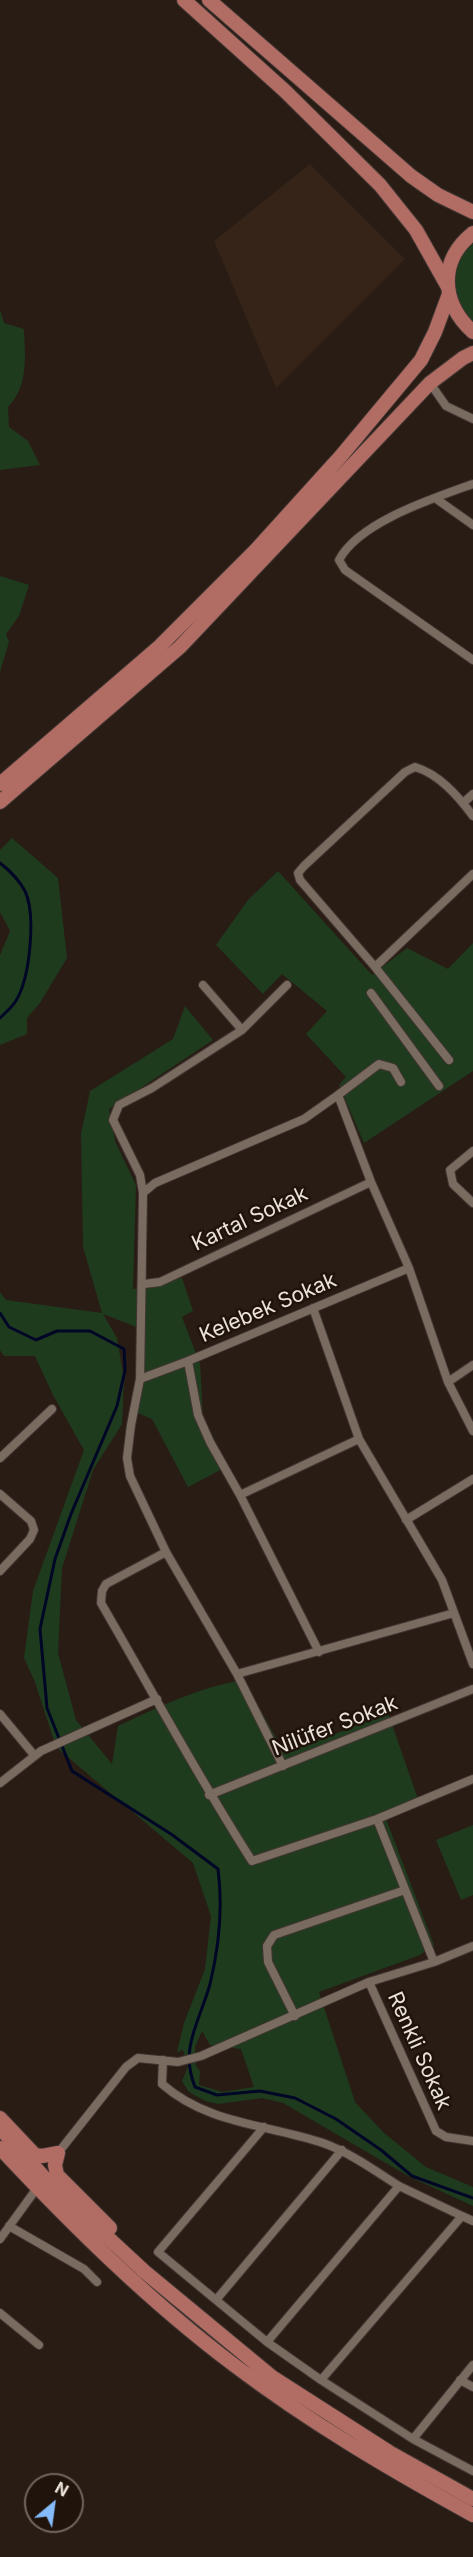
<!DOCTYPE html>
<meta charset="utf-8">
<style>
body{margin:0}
#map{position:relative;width:473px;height:2557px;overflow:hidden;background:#281c14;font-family:Inter,sans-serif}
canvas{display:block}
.north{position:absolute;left:24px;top:2473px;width:60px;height:60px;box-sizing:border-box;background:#1f130b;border:2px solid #71665f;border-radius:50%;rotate:29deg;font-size:16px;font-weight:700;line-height:24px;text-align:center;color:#ebe2dc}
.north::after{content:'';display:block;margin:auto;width:21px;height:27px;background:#85bbfb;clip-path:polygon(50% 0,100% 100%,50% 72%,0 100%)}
</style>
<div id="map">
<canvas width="473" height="2557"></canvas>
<div class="north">N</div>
</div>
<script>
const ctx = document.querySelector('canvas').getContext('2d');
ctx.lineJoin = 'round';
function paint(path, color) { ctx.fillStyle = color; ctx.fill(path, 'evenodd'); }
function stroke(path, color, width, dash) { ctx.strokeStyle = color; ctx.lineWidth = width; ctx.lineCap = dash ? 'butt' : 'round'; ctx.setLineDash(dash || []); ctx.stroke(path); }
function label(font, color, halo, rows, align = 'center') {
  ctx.font = font + ' Inter,sans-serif'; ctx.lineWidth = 5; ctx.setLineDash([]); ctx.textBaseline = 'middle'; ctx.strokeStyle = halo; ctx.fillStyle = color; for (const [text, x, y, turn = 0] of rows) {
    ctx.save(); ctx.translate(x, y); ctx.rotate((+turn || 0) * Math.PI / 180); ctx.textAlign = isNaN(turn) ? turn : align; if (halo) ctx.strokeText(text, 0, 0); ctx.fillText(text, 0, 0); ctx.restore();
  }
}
paint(new Path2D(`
 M310 164 405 259 276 388 214 241Z`), '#352417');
paint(new Path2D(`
 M473 241V323C444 300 452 265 473 241Z
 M0 310 4 323 24 329C25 357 29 385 8 407L9 427 28 441 40 465 0 470Z
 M0 576 29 585 19 616 6 634 9 642 0 672Z
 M12 838 58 878 67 958 40 1003 27 1018V1034L0 1045V955L10 931 0 912V850Z
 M278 871 372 975 407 948 448 969 473 943V1071L364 1143 339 1085 346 1077 306 1034 327 1011 282 974 263 994 216 945 248 900Z
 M185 1006 213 1040 109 1109 115 1141 136 1185 133 1289 182 1278 193 1311 182 1317 200 1364 203 1417 228 1466 188 1487 152 1419 135 1412 139 1328 103 1314 117 1338 124 1379 122 1424 93 1470 62 1568 58 1653 76 1720 112 1764 118 1726C157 1708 201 1686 244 1680L285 1754 388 1713 419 1802 383 1811 434 1945 420 1955 319 1992 355 2102 383 2132 426 2167 473 2187V2206L408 2176 283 2103 262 2098 218 2104 205 2101 189 2092 182 2081 188 2067 183 2050 177 2052 184 2023 205 1969 211 1916 193 1863 56 1747 35 1682 24 1658 33 1591 84 1450 53 1395 35 1356H4L0 1350V1292L6 1300 102 1313 83 1247 81 1134 90 1091 173 1039ZM202 2031 210 2045 241 2049 254 2087 223 2092 199 2085 200 2071 196 2066 195 2047Z
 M473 1825V1895L461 1900 436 1840Z`), '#1f3b1e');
stroke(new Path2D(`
 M0 863C9 870 19 880 25 891 36 914 30 974 18 997 15 1005 6 1012 0 1018
 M0 1313 9 1327 36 1340 57 1331H90L124 1349 125 1370 117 1406 71 1514 55 1559 40 1629 47 1708 72 1771 171 1834 218 1869C223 1907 219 1947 210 1984 200 2021 179 2048 195 2087L217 2095 260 2091 295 2098 336 2119 381 2150 412 2176 473 2198`), '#000726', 3);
const minor = new Path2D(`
 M430 383 446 406 473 419
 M473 484C434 498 359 522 339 560L345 570 473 660
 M435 498 473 525
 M463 803 473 794
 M375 967 473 874
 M203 985 242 1030
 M371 993 439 1086
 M449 1060 375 967 300 880 298 873 304 866 405 772 415 767C439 774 458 796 473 816
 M338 1095 379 1064 393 1068 401 1082
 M473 1151 450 1170 453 1184 473 1203
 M143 1193 140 1175 113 1120 119 1105 152 1088 242 1030 287 985
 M144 1284 160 1282 371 1182
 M313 1308 359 1439 442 1580 473 1664
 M188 1361 198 1415 210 1442 240 1495 319 1652
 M140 1379 188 1361 409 1268
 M448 1382 473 1365
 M0 1458 52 1409
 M0 1494 31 1521 34 1530 30 1539 0 1571
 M240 1495 359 1439
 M406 1520 473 1479
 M166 1552 106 1584 102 1591 101 1603C151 1689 198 1777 252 1861L377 1819 473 1779
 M237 1674 454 1613
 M0 1714 34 1755
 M283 1766 237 1674 166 1552 130 1476 127 1458 131 1425 140 1379 143 1193 155 1183 304 1119 338 1095 371 1182 409 1268 448 1382 473 1431
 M0 1783 41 1751 157 1699
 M209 1795 473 1689
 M377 1819 434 1962
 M369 1982 436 2131 446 2137 473 2141
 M295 2016 268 1962 267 1946 274 1935 405 1890
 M163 2060 162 2084C209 2125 267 2124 323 2143 351 2153 375 2171 399 2186L267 2342
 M342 2150 216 2300 267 2342 321 2380 462 2216 399 2186
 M58 2153 126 2067 138 2058 178 2062 201 2056 369 1982 434 1962 473 1946
 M462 2216 473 2221
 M9 2226 84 2269 97 2282
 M0 2239 37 2188
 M216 2300 158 2252 264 2127
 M0 2313 39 2345
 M321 2380 413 2439 473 2471
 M460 2380 473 2387
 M413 2439 473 2365`);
const trunk = new Path2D(`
 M184 0 285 91 380 185 416 230 448 287
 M209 0 411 176 438 195 473 212
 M473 233C438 261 441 303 473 332
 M0 784 160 646 255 551 341 456 421 360 435 332 449 294
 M0 802 180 647 430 383 463 358 473 353
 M0 2118 35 2155 42 2156 58 2153 55 2165 57 2175 110 2228
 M0 2128 49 2183 145 2272 272 2377 389 2452 473 2499
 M0 2148C72 2225 149 2301 234 2365 309 2422 391 2470 473 2515`);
stroke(minor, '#413632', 10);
stroke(trunk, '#413632', 16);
stroke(minor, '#7a6b61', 8);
stroke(trunk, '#b16c64', 14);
label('21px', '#ebe2dc', '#1f130b', [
 ["Kartal Sokak",250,1219,-25],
 ["Kelebek Sokak",268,1308,-23],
 ["Nilüfer Sokak",335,1726,-21],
 ["Renkli Sokak",419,2051,66]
]);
</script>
